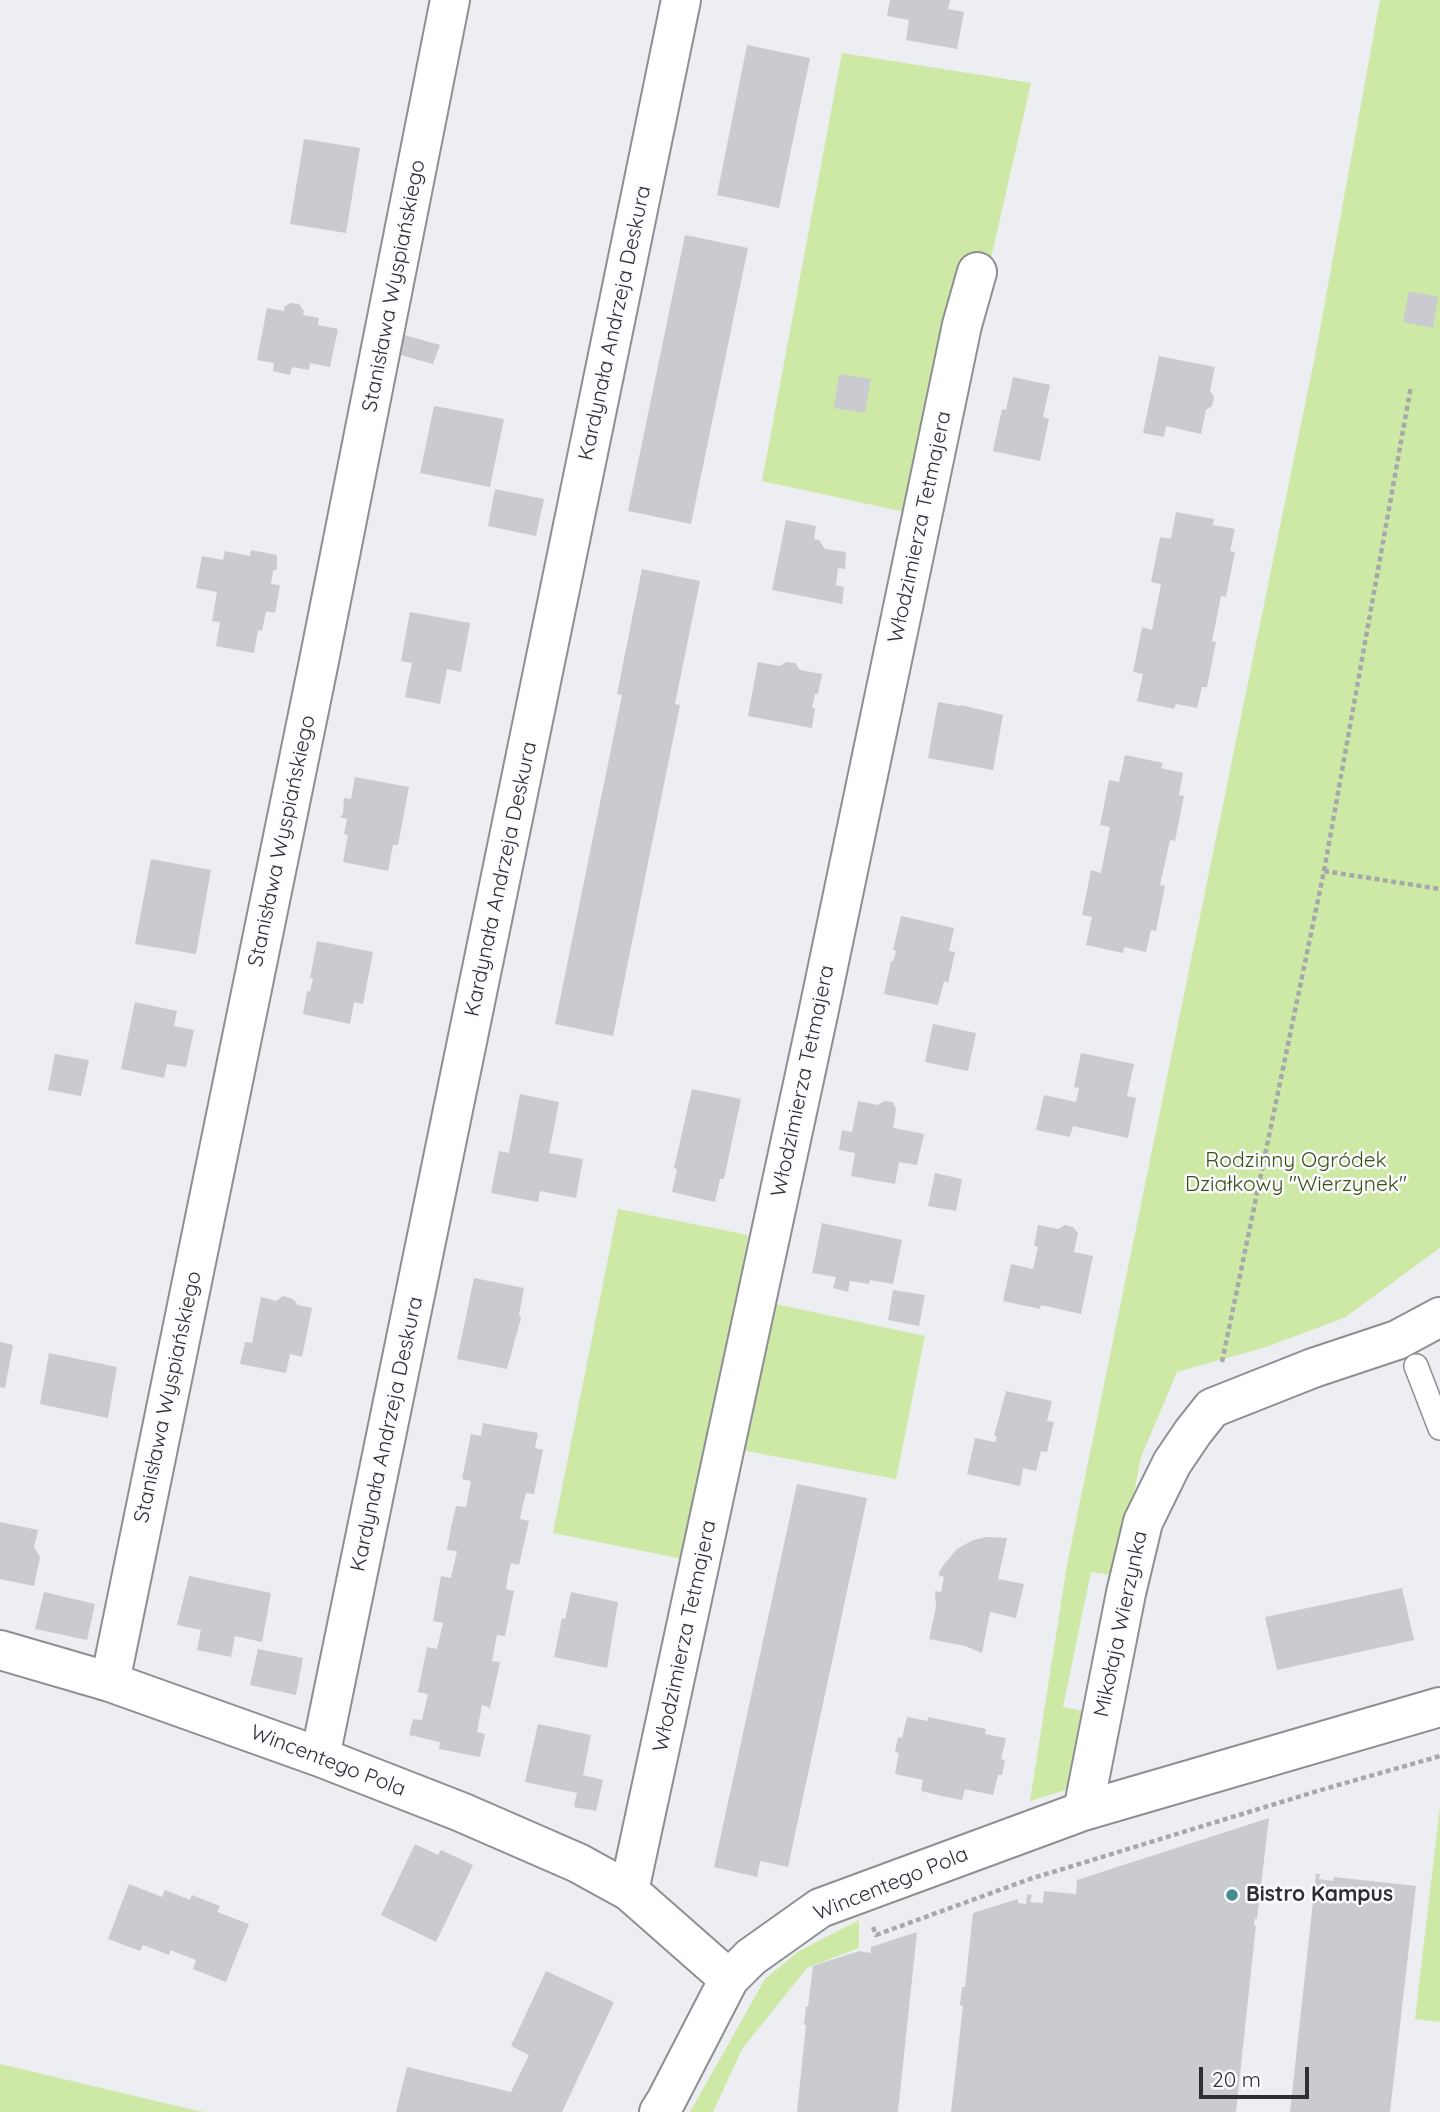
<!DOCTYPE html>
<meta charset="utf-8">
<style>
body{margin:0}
#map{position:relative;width:1440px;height:2112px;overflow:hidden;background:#eceef2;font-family:Quicksand,sans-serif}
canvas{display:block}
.scale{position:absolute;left:1199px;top:2067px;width:110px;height:32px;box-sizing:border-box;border:4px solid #2e2f30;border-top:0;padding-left:9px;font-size:21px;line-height:24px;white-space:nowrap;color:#2e2f30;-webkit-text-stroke:5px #fafcff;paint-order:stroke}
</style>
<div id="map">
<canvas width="1440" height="2112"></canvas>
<div class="scale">20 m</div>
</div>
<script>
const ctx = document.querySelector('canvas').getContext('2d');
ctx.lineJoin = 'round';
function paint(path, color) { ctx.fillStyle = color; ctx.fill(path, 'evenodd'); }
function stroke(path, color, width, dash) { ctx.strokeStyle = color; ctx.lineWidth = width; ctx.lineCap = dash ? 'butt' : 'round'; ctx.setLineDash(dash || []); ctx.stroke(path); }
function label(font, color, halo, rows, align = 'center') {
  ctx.font = font + ' Quicksand,sans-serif'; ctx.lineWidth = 5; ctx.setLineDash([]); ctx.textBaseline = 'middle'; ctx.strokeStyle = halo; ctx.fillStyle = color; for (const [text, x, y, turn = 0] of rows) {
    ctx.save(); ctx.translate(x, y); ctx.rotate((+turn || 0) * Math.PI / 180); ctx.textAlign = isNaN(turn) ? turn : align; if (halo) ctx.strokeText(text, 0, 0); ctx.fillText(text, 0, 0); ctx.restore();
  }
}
paint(new Path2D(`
 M1380 0H1440V1248L1344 1318 1266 1347 1177 1372 1141 1457 1118 1576 1091 1572 1063 1707 1082 1711C1077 1737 1075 1763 1069 1789L1030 1801 1067 1565 1316 351Z
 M842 53 1031 83 988 271 905 512 762 481Z
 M618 1209 748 1235 693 1561 553 1533Z
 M771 1303 925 1336 896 1479 741 1450Z
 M1440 1807V2022L1415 2019Z
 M859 1920V1948L807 1968 742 2049 713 2112H690L765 1979 799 1951Z
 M0 2064 194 2110 205 2112H0Z`), '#cee8a5');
paint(new Path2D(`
 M890 0H950L948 9 964 12 957 49 906 40 909 20 887 16Z
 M747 45 810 58 779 208 717 195Z
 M304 139 360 148 346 233 290 224Z
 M685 235 748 248 691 524 628 511Z
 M1409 291 1438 297 1433 328 1403 322Z
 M291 303 299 304 304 311 303 315 319 318 318 325 338 329 330 367 310 363 309 370 292 367 290 375 273 371 274 363 257 360 267 308 284 311V307Z
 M401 334 440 345 433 364 397 354Z
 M1159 356 1215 367 1210 391 1214 397 1212 406 1206 410 1201 434 1166 426 1164 437 1143 433Z
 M839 374 871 379 865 413 834 408Z
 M1013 377 1050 385 1043 417 1049 419 1040 461 993 451 1002 409 1006 410Z
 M434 406 504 419 490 487 420 473Z
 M495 489 544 499 536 536 488 526Z
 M1176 512 1214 519 1213 525 1235 529 1230 551 1235 552 1226 597 1221 596 1212 641 1216 642 1207 687H1202L1197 708 1176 704 1174 709 1137 701 1143 674 1133 672 1142 627 1152 630 1161 584 1151 582 1160 537 1171 539Z
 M786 520 816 526 814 539 819 540 825 549 846 552 845 569 838 568 836 585 844 587 842 604 772 590Z
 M251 550 277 555V569L273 571 271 584 280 585 275 613 266 611 262 631 258 630 254 653 216 646 220 622 212 621 217 592 196 588 202 556 223 560 225 551 250 556Z
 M642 569 700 581 675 704 680 705 613 1036 555 1024 622 695 617 694Z
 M410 612 470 623 461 672 447 669 440 704 405 697 412 663 401 661Z
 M758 662 780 666 786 662 795 663 800 670 822 674 818 694H815L812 708H815L812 728 748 716Z
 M938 702 960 706 961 705 1003 715 993 770 928 758Z
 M1125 755 1163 763 1161 768 1183 773 1179 795 1184 796 1175 841 1170 840 1160 885 1165 886 1156 931 1151 930 1146 952 1124 947 1123 953 1086 945 1092 917 1082 915 1091 870 1101 873 1110 827 1100 825 1109 780 1119 782Z
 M355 777 409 787 398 845H393L388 871 343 862 348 835 344 834 347 819 340 817 343 814 344 798 351 799Z
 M151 859 211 870 196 954 135 944Z
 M901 916 954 928 949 951 955 952 948 983 944 981 938 1005 884 994 891 961H893L896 951 893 950Z
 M317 941 373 952 363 1004 354 1002 350 1024 303 1014 307 991 310 992 313 978H310Z
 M135 1002 177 1011 174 1026 194 1030 186 1067 167 1064 164 1078 121 1069Z
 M933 1024 976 1033 968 1071 925 1062Z
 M1081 1053 1134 1064 1127 1096 1136 1098 1128 1138 1073 1126 1070 1137 1036 1130 1044 1095 1076 1102 1079 1088 1074 1087Z
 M55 1054 89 1060 81 1096 48 1090Z
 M692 1089 741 1099 724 1179H720L715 1202 672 1192 677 1169 674 1168Z
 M520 1094 559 1102 549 1153 583 1159 576 1198 540 1191 538 1202 491 1193 499 1151 509 1153Z
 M858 1101 878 1105 885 1101 893 1102 896 1109 893 1128 924 1134 917 1165 899 1162 895 1184 851 1176 855 1153 839 1150 842 1130 852 1132Z
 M935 1173 962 1179 956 1211 928 1206Z
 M822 1223 902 1240 893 1284 870 1280 869 1284 850 1281 848 1292 833 1288 836 1277 812 1273Z
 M1038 1225 1058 1229 1065 1225 1073 1227 1078 1233 1074 1252 1093 1256 1081 1314 1041 1305 1040 1309 1003 1301 1011 1264 1033 1269 1038 1247 1034 1246Z
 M474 1278 524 1288 519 1315 521 1318 507 1369 457 1359Z
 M893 1290 925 1295 919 1326 888 1320Z
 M283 1296 293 1299 298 1305 312 1308 302 1357 290 1354 286 1373 240 1364 245 1342 252 1343 261 1297 276 1301Z
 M0 1342 13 1345 5 1388 0 1387Z
 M49 1353 117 1367 108 1418 40 1404Z
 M1006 1391 1052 1401 1047 1421 1054 1422 1047 1452 1041 1451 1036 1471 1023 1468 1020 1486 967 1474 975 1438 995 1442 997 1437 994 1436Z
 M483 1423 538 1433 535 1448 543 1450 534 1494 526 1493 523 1505 520 1519 529 1521 519 1565 511 1563 508 1576 506 1589 514 1591 505 1636 497 1635 492 1661 500 1662 490 1708 482 1705 477 1732 485 1734 480 1757 439 1749 440 1742 409 1735 413 1719 422 1720 428 1694 418 1692 427 1647 437 1649 443 1623 433 1621 441 1576 451 1578 457 1551 447 1550 451 1527 456 1506 466 1507 471 1481 462 1479 471 1434 481 1436Z
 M797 1484 867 1498 788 1867 760 1861 757 1877 714 1867Z
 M0 1522 38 1530 34 1547 40 1557 34 1586 0 1579Z
 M987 1537 1007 1538 998 1579 1024 1584 1016 1618 990 1612 982 1653 965 1646 929 1639 936 1607 935 1591 941 1592 944 1577 938 1575 942 1567 957 1549 973 1540Z
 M189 1576 271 1593 262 1642 235 1636 231 1657 197 1650 201 1630 177 1625Z
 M1402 1588 1414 1640 1277 1670 1265 1617Z
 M44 1592 95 1604 87 1640 35 1629Z
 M571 1592 618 1602 607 1668 554 1657 562 1618 565 1619Z
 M258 1649 303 1658 296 1695 250 1685Z
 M907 1717 928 1721V1717L986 1729 985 1734 1006 1738 1001 1759 1005 1760 1002 1775H998L993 1795 965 1789 962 1800 942 1796 921 1791 923 1780 895 1774 899 1753 895 1752 898 1737 902 1738Z
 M538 1724 591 1735 583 1775 603 1780 596 1811 574 1807 577 1793 525 1782Z
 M1269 1818 1257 1919 1255 1918 1254 1926 1256 1925 1236 2112H951L963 2006 960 2005 962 1987H965L973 1913 1018 1899V1903L1026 1904 1027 1894 1032 1895 1030 1902 1043 1903 1044 1891 1076 1894 1077 1880Z
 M415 1844 438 1855 441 1850 473 1865 436 1942 381 1915Z
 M1316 1874H1320L1319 1879 1333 1881 1334 1877 1416 1886 1390 2112H1290Z
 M129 1884 162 1897 165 1890 190 1900 192 1895 220 1906 217 1912 249 1924 226 1982 193 1969 196 1960 170 1950 169 1955 143 1945 140 1951 108 1939Z
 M917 1932 898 2112H797L806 2025H804L806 2006 808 2007 813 1966 859 1951 871 1953V1947Z
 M546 1971 614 2002 562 2112H396L407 2067 511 2092 529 2055 511 2046Z`), '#c9cbcf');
const service = new Path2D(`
 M1416 1366 1440 1428`);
const minor = new Path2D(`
 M0 1650 110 1682 320 1757 461 1812 578 1863 629 1891 729 1979
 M110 1682 318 666 450 0
 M320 1757 681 0
 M1083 1811 1126 1593 1143 1522 1172 1463 1193 1432 1212 1408 1313 1368 1397 1340 1440 1317
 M629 1891 817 1019 962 325 977 272
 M659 2112 666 2101 729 1979 751 1957 820 1908 1083 1811 1440 1707`);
stroke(service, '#8d8f93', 26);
stroke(minor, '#8d8f93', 42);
stroke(new Path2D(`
 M1324 871 1440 889
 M1222 1362 1324 871 1411 386
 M873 1927 876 1935 1030 1879 1314 1792 1440 1756`), '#a6a8ab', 4.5, [5, 3.5]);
stroke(service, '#fff', 23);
stroke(minor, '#fff', 38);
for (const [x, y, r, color] of [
 [1232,1895,7,"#448c92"]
]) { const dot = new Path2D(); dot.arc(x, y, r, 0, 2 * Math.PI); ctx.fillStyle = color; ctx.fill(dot); stroke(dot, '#fafcff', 2.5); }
label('21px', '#2e2f30', '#fafcff', [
 ["Stanisława Wyspiańskiego",394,286,-79],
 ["Kardynała Andrzeja Deskura",615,323,-78],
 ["Włodzimierza Tetmajera",920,527,-78],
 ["Stanisława Wyspiańskiego",282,841,-78],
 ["Kardynała Andrzeja Deskura",501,879,-78],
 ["Włodzimierza Tetmajera",803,1081,-78],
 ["Stanisława Wyspiańskiego",168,1397,-78],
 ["Kardynała Andrzeja Deskura",387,1434,-78],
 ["Mikołaja Wierzynka",1121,1624,-78],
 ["Włodzimierza Tetmajera",685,1636,-78],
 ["Wincentego Pola",328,1761,21],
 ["Wincentego Pola",891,1884,-22]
]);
label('21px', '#3d5014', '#fafcff', [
 ["Rodzinny Ogródek",1296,1161],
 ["Działkowy \"Wierzynek\"",1296,1185]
]);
label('bold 21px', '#2e2f30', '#fafcff', [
 ["Bistro Kampus",1246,1895]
], 'left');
</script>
